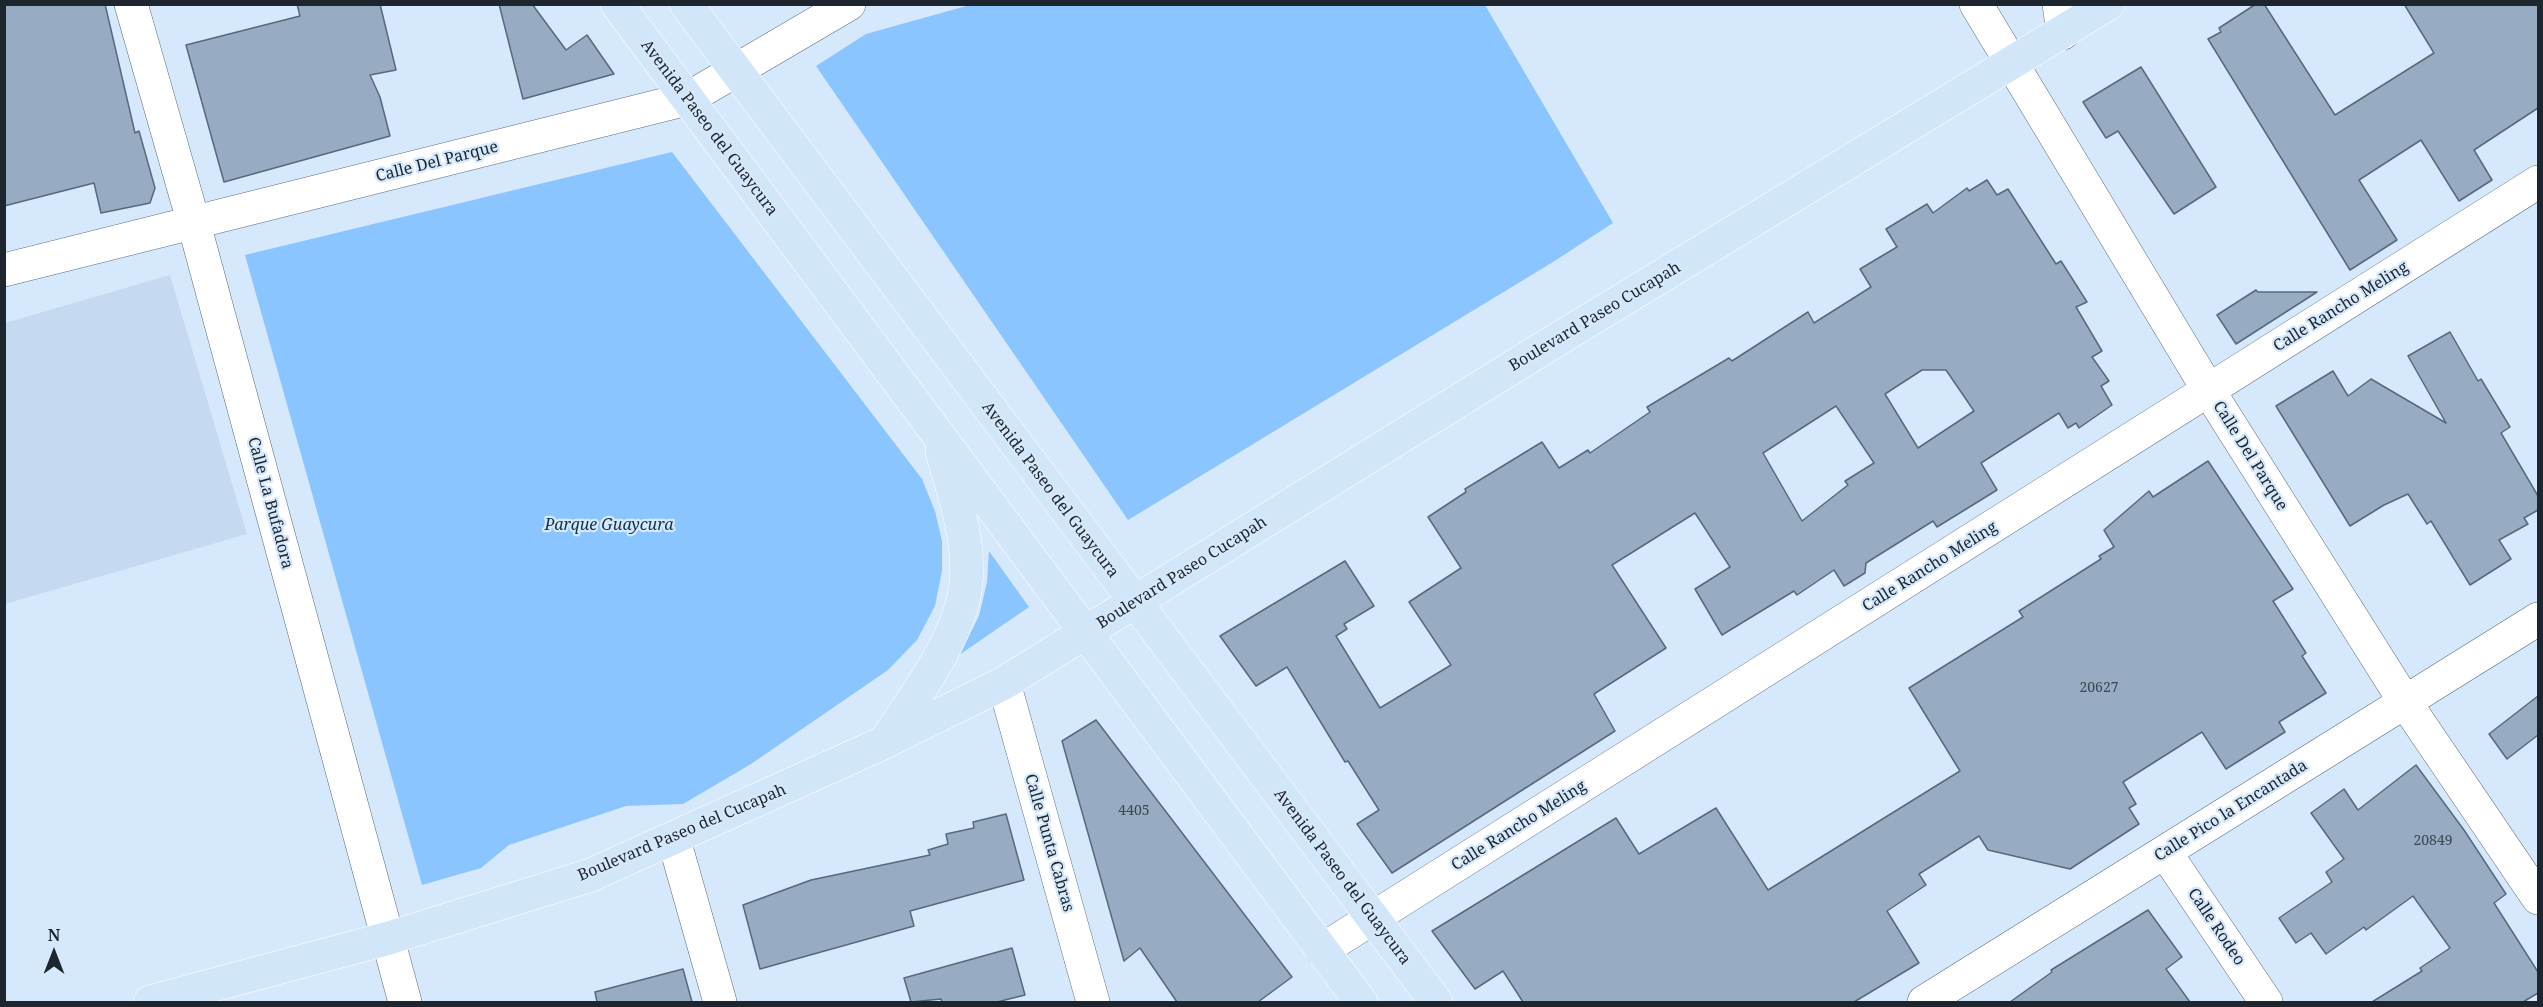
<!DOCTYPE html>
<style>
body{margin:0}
#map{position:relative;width:2543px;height:1007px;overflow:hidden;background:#d6e8fb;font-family:"Noto Serif",serif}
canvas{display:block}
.frame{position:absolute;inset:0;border:6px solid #1d252e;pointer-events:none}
.north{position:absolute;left:24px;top:923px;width:60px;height:60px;-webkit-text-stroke:4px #d6e8fb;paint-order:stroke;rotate:0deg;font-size:16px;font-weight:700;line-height:24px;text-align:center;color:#1d252e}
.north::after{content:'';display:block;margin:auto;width:21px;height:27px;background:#1d252e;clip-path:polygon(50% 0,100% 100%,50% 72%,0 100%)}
</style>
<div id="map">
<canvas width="2543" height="1007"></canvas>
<div class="frame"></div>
<div class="north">N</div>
</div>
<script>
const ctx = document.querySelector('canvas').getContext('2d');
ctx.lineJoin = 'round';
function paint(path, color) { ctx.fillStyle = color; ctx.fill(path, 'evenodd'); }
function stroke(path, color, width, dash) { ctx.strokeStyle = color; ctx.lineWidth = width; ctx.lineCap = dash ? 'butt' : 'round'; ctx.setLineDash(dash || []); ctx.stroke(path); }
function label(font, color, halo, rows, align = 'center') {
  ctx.font = font + ' "Noto Serif",serif'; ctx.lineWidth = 4.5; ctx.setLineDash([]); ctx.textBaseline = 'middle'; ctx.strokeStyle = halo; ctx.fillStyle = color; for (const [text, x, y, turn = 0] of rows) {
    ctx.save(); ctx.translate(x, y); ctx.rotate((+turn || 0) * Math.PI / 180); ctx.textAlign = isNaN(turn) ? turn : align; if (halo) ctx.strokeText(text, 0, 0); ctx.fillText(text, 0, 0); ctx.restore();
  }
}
paint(new Path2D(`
 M170 275 247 534 5 604V323Z`), '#c5daf1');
paint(new Path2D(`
 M970 5H1485L1613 223 1553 262 1128 520 816 66 866 34Z
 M672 152 922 479 935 511 942 541V571L935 606 917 640 888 670 751 764 683 804 626 806 509 845 481 868 422 885 245 255Z
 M989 551 1029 607 959 655 979 616 987 582Z`), '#8ac5ff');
const building = new Path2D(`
 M4 4H105L135 133 139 131 155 188 150 203 101 213 94 183 4 206Z
 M297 4H380L396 70 370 75 380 97 390 136 224 182 186 45 300 16Z
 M499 4H532L566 50 587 35 614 74 523 99Z
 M2256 4H2264L2335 115 2434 53 2404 4H2538V108L2474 150 2492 180 2459 201 2421 140 2359 180 2397 240 2350 270 2208 39 2221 32 2219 28Z
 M2141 67 2216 187 2174 214 2118 131 2106 138 2083 102Z
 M1987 180 1997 195 2008 189 2056 264 2061 261 2087 302 2076 307 2102 351 2092 357 2109 381 2101 386 2112 405 2079 428 2076 423 2068 428 2059 413 1981 463 1997 490 1937 527 1933 521 1866 563 1865 573 1844 586 1834 570 1797 595 1794 591 1722 635 1695 589 1730 567 1695 513 1612 565 1666 648 1594 694 1615 731 1392 873 1357 824 1379 810 1348 761 1345 762 1287 667 1256 686 1220 636 1345 561 1374 606 1344 624 1347 629 1336 636 1380 708 1451 665 1409 602 1461 568 1428 517 1466 492 1465 489 1542 442 1559 468 1588 450 1590 453 1650 412 1647 407 1729 358 1732 361 1808 312 1814 323 1871 287 1860 269 1897 247 1886 229 1927 204 1933 213 1967 188 1969 191ZM1922 370H1946L1974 411 1918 448 1885 394ZM1836 406 1874 463 1845 481 1848 485 1802 521 1763 453Z
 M2256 290 2258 292H2317L2236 344 2217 315Z
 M2450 332 2478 381 2481 379 2510 427 2501 433 2538 496V510L2524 518 2528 524 2499 540 2511 559 2470 585 2431 521 2427 524 2408 494 2384 505 2350 526 2276 406 2333 371 2348 396 2371 379 2446 423 2408 356Z
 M2208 461 2293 589 2273 601 2306 653 2302 656 2326 693 2279 722 2285 732 2226 769 2202 732 2123 782 2136 804 2129 808 2139 824 2070 869 1988 850 1979 836 1919 874 1926 885 1887 911 1919 963 1854 1002H1523L1503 971 1475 989 1432 931 1616 818 1639 854 1716 808 1768 890 1960 771 1909 688 2023 617 2019 611 2101 559 2099 556 2114 547 2104 530 2149 491 2153 497Z
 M2538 696V735L2507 759 2489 734Z
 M1096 720 1292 977 1258 1002H1177L1140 948 1124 961 1062 741Z
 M2416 765 2464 830 2506 894 2494 903 2538 972V993L2523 1002H2372L2422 971 2420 968 2450 948 2413 896 2366 930 2364 927 2326 954 2311 933 2296 943 2279 918 2332 882 2326 872 2344 859 2311 813 2344 789 2358 810Z
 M1006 814 1024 880 910 911 914 926 760 969 743 905 811 880 930 855 928 850 948 844 946 834 974 828 973 822Z
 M2148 910 2182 957 2166 969 2190 1002H2010L2052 972 2051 970Z
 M1012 948 1025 995 997 1002H942L941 999 911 1002 904 978Z
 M683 969 692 1002H597L595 992Z`);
paint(building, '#97acc2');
stroke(building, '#56697d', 1.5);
const minor = new Path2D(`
 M131 4 194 224 405 1002
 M1976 4 2209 391 2405 702 2538 898
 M2059 4 2063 33
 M4 270 687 99 849 4
 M1004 683 1093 1002
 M674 840 720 1002
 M2165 852 2266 1002
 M1322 950 2538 182
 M1924 1002 2538 619`);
const major = new Path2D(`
 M617 4 1361 1002
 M686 4 1436 1002
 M885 742C914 697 961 637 966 583 970 538 954 494 942 452
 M150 1002 389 938 591 875 885 742 1004 683 1550 344 2108 4`);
stroke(minor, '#5a6e82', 34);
stroke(major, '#fff', 34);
stroke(minor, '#fff', 33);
stroke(major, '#d2e6fa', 33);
label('14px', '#3c4753', null, [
 ["20627",2099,688],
 ["4405",1134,811],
 ["20849",2433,841]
]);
label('16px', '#1d252e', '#d6e8fb', [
 ["Avenida Paseo del Guaycura",709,128,53],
 ["Calle Del Parque",437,162,-14],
 ["Calle Rancho Meling",2341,307,-32],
 ["Boulevard Paseo Cucapah",1595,317,-31],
 ["Calle Del Parque",2250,456,58],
 ["Avenida Paseo del Guaycura",1050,490,53],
 ["Calle La Bufadora",270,503,75],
 ["Calle Rancho Meling",1930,567,-32],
 ["Boulevard Paseo Cucapah",1182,573,-32],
 ["Calle Pico la Encantada",2231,811,-32],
 ["Calle Rancho Meling",1519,826,-32],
 ["Boulevard Paseo del Cucapah",682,833,-23],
 ["Calle Punta Cabras",1049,843,74],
 ["Avenida Paseo del Guaycura",1342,877,53],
 ["Calle Rodeo",2216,927,56]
]);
label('italic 16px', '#11304c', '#d6e8fb', [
 ["Parque Guaycura",609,525]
]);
</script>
